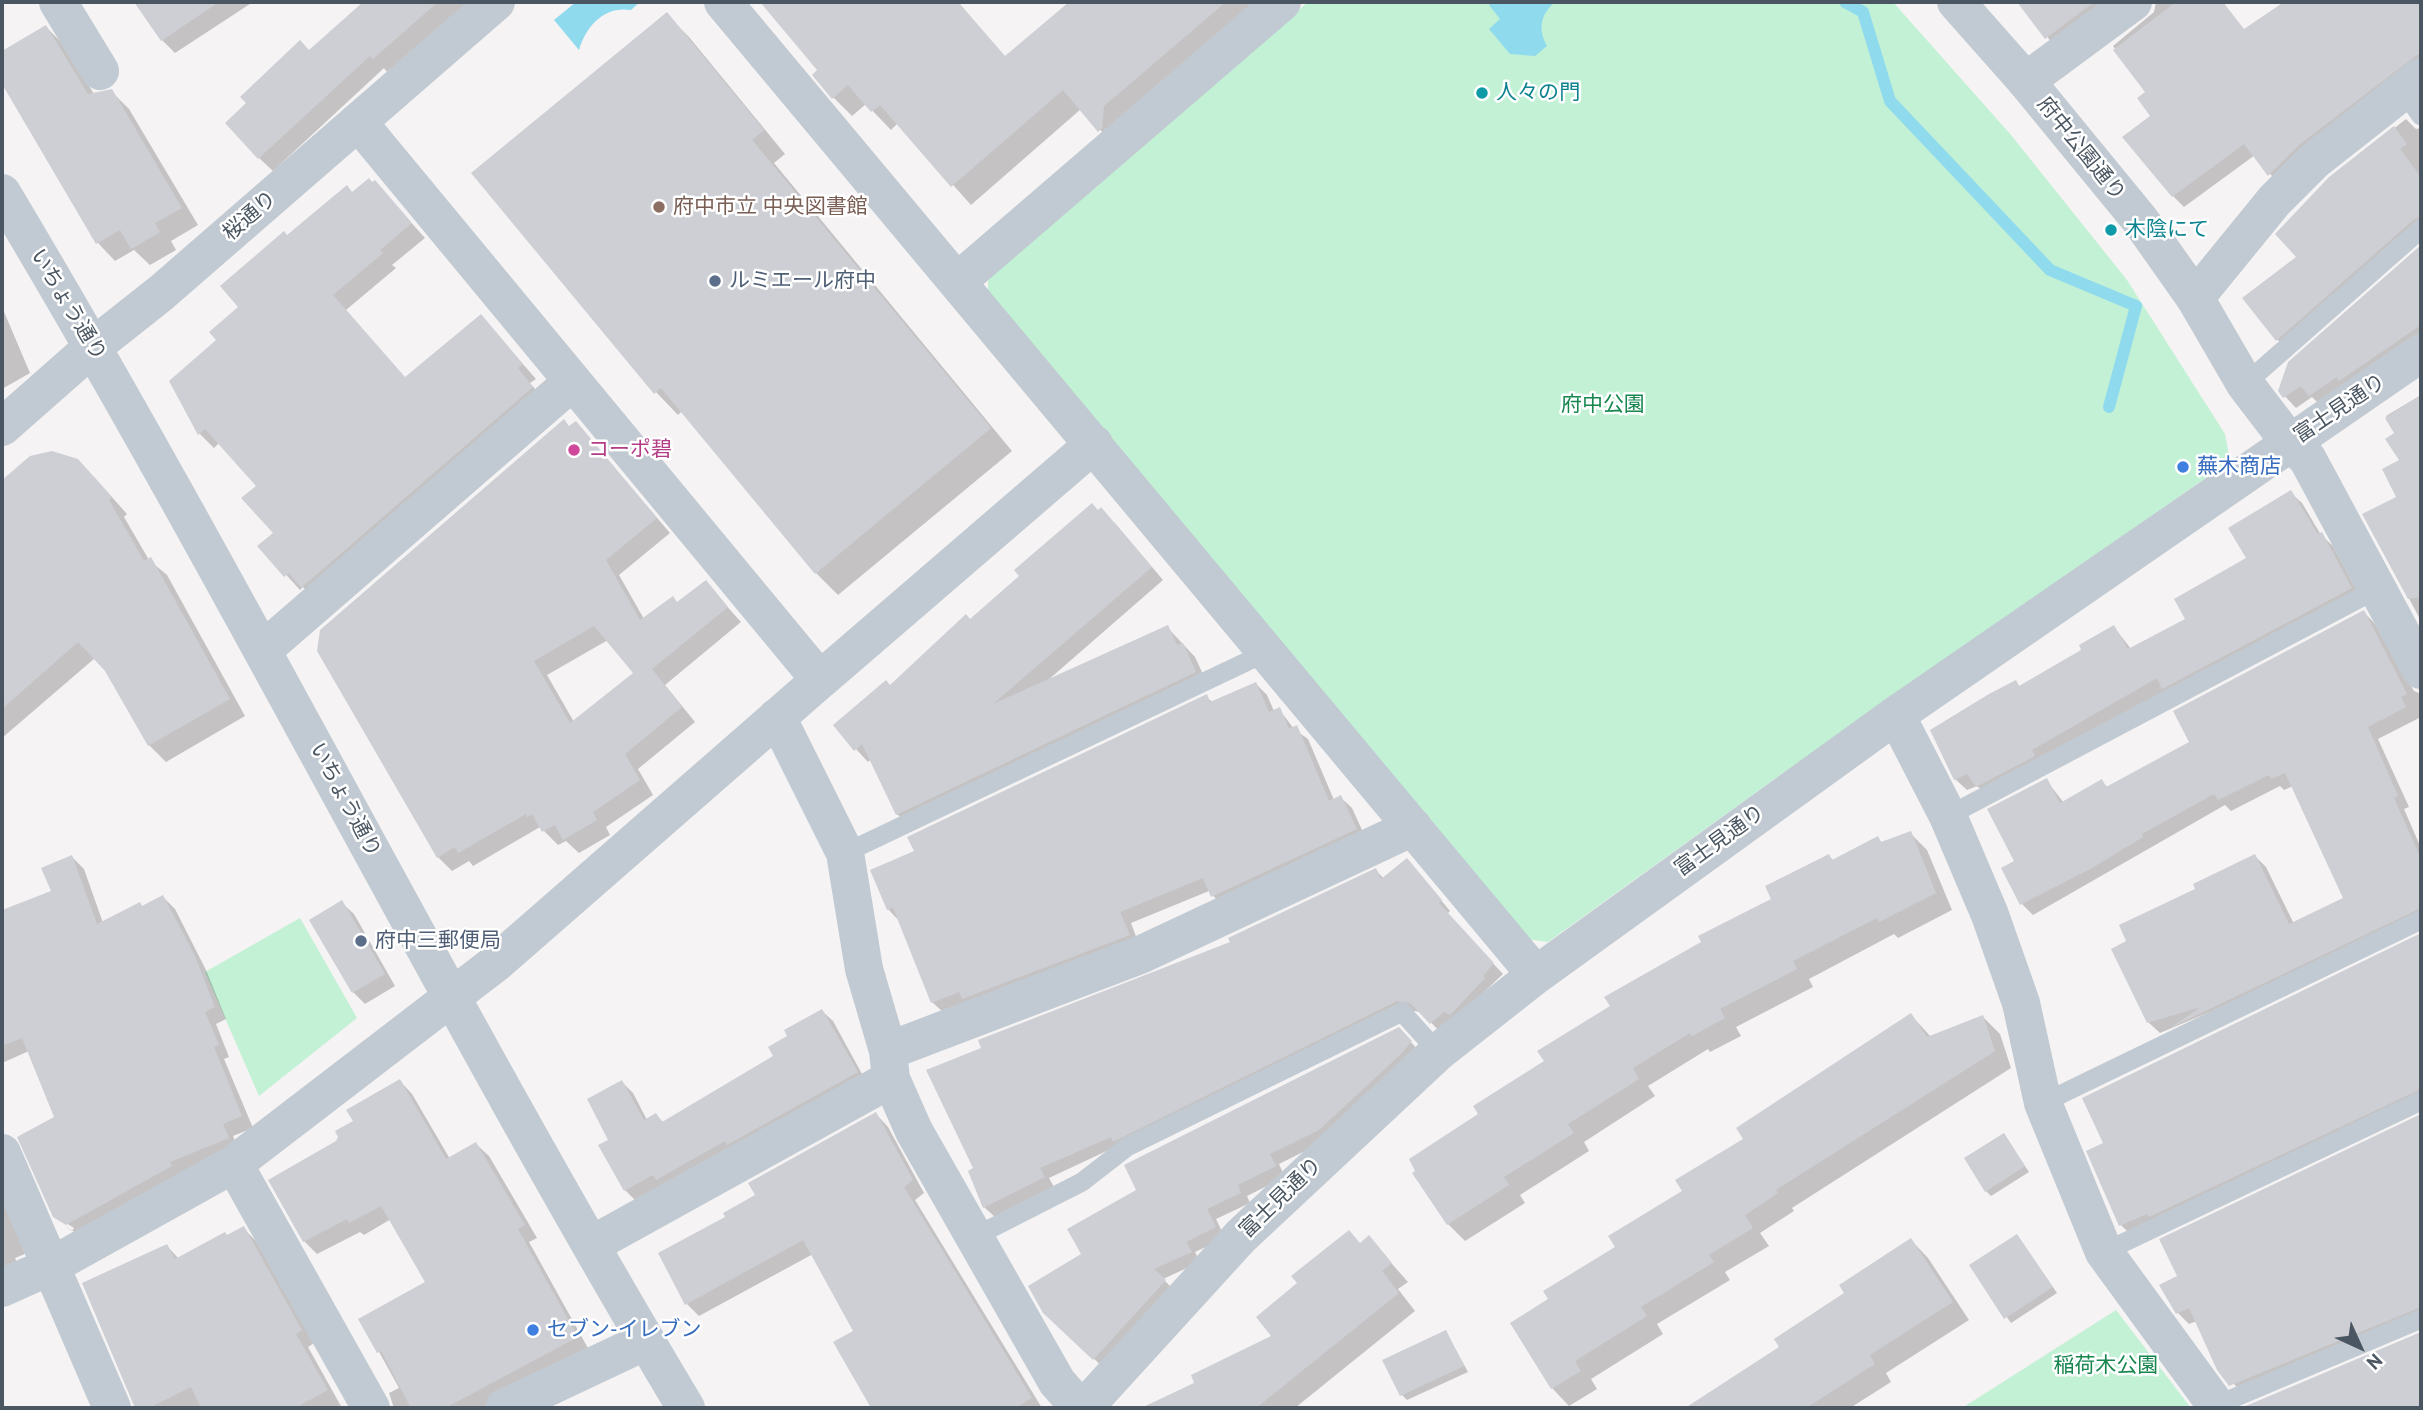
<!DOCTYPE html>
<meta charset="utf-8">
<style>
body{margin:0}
#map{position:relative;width:2423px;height:1410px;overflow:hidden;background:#f5f3f3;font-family:"PT Sans",sans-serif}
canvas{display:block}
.frame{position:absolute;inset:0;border:4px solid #4a5661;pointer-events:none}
.north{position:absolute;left:2325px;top:1312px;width:70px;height:70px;-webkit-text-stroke:5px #fff;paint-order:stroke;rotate:135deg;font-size:19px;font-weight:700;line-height:28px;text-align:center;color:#4a5661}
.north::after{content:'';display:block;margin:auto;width:24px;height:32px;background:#4a5661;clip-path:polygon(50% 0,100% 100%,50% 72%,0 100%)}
</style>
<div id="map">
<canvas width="2423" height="1410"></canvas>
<div class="frame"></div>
<div class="north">N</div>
</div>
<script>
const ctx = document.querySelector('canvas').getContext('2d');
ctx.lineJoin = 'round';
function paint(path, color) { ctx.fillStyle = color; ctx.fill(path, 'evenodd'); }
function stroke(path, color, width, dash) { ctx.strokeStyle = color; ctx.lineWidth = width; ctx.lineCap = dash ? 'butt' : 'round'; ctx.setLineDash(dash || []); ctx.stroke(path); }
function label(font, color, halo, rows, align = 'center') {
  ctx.font = font + ' "PT Sans","Noto Sans JP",sans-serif'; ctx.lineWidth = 5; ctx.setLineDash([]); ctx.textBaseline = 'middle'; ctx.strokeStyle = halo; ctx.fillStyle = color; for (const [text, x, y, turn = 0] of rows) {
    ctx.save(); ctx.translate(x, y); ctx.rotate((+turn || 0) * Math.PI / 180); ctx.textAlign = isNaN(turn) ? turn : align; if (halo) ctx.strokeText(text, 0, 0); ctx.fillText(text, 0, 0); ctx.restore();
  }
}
paint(new Path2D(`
 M1308 2H1893L2011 135 2127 280 2225 434 2230 461 1776 778 1548 942 1526 939 988 294V279Z
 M300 918 357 1018 259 1096 205 972Z
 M2116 1310 2191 1408H1962Z`), '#c3f1d5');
paint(new Path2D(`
 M576 2H640L631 10C604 6 586 26 579 50L554 20Z
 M1493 2H1555C1540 15 1538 29 1547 46L1535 56 1510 54 1489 29 1500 19 1489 5Z`), '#90daee');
paint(new Path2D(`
 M137 2H253L175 53 162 40Z
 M366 2H468L387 72 384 68 273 171 259 158 309 52Z
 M763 2H958L1006 58 1072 2H1266L1118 149 1081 109 971 205 898 123 891 130 866 104 852 116 833 97 820 70Z
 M2019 2H2122L2057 49Z
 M2156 2H2172L2174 5 2178 2 2211 4 2217 2 2245 30 2284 2H2410L2412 5 2421 2V69L2280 186 2255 155 2184 207 2173 196 2147 92 2113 46 2154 12Z
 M666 14 689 37 785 154 774 163 1012 451 838 595 816 573 682 411 678 415 656 392Z
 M46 27 64 45 94 94 111 91 129 109 198 225 171 241 176 250 150 265 134 250 115 261 98 243 2 80V69Z
 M2406 119 2416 129 2421 128V233L2288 350 2277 339 2299 257 2330 179Z
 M375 182 425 238 392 265 396 268 346 310 406 379 481 316 536 379 530 383 546 402 316 601 303 587 300 590 260 546 275 533 258 486 220 442 214 448 200 434 171 381 219 340 287 237Z
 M2421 247V344L2321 406 2312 397 2296 408 2280 391 2290 363Z
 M2 307 30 373 2 389Z
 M2421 395V621L2364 514 2398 498 2401 461 2397 434 2386 416Z
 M576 423 670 533 619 575 644 619 678 604 705 582 741 622 665 685 695 722 638 769 653 795 606 827 610 835 579 853 566 841 558 845 540 827 473 866 469 861 452 871 438 857 570 428ZM608 640 635 673 574 722 547 675Z
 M31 457 94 477 127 514 124 517 149 560 167 575 245 716 166 762 149 745 106 670 95 658 2 738V483Z
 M2290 492 2302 503 2321 535 2333 546 2362 600 1989 797 1977 786 1967 790 1955 779 2016 682 2020 687 2084 651 2114 627 2131 649 2187 619 2249 559Z
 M1114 522 1163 580 1047 681 1167 627 1195 657 1208 685 910 827 897 814 871 759 868 762 856 749 890 687 971 621Z
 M2364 612 2375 624 2414 691 2421 694V717L2378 739 2409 807 2404 809 2421 848V923L2160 1033 2148 1022 2129 942 2197 889 2255 856 2266 867 2294 924 2345 899 2293 786 2284 790 2280 786 2231 811 2225 805 2033 915 2022 904 2016 862 2046 780 2064 803 2102 781 2108 788 2191 742Z
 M1256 684 1267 695 1274 711 1279 709 1294 729 1308 739 1334 800 1340 797 1352 808 1367 841 1224 908 1209 891 1131 923 1140 947 944 1013 932 1002 900 922 888 909 916 852 1206 696 1213 703Z
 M1910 833 1927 850 1952 910 1898 938 1894 934 1809 979 1813 987 1736 1027 1741 1036 1710 1052 1708 1049 1648 1086 1655 1096 1584 1142 1589 1151 1520 1195 1525 1203 1465 1241 1448 1224 1480 1115 1546 1062 1774 900 1829 856 1834 861 1878 838 1883 844Z
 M72 857 84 869 103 923 163 897 175 909 206 970 226 1019 216 1024 229 1057 224 1059 253 1128 233 1136 239 1150 79 1235 65 1226 72 1231 74 1228 55 1216 57 1118 29 1051 2 1063V919L53 892Z
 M1376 870 1384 879 1417 871 1450 911 1447 914 1503 974 1441 1033 1421 1012 1407 1010 1049 1178 1054 1187 995 1217 984 1207 1232 943Z
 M342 903 354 914 395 986 365 1004 353 992Z
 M2421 935V1104L2132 1236 2121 1225 2105 1144 2084 1099Z
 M822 1011 833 1021 867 1083 636 1201 625 1190 610 1141 622 1082 633 1093 647 1120 656 1115 664 1123 775 1057 789 1037Z
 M1911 1015 1931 1037 1983 1017 2000 1034 2011 1068 1792 1208 1794 1211 1760 1233 1769 1246 1725 1272 1730 1280 1657 1324 1663 1334 1591 1379 1597 1389 1569 1406 1552 1388 1551 1300 1745 1139Z
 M1399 1029 1420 1052 1329 1139 1279 1164 1285 1177 1247 1196 1250 1203 1216 1219 1225 1238 1195 1252 1200 1262 1163 1279 1175 1291 1104 1368 1055 1323 1083 1255 1139 1190 1126 1165Z
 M400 1081 412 1094 450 1159 476 1144 489 1156 537 1238 529 1242 589 1350 481 1408H394L389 1393 399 1388 361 1319 428 1282 391 1219 364 1235 360 1232 317 1254 304 1241 337 1143 355 1122Z
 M876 1114 888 1127 924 1193 915 1200 1042 1408H873L836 1342 855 1331 813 1254 699 1316 687 1304 728 1217Z
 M2421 1116V1322L2245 1396 2234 1384 2197 1321 2189 1324 2178 1313 2179 1277 2161 1240Z
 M2004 1135 2029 1172 1991 1196 1986 1191Z
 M2 1195 25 1254 15 1258 20 1270 2 1278Z
 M243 1228 256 1241 314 1343 308 1347 342 1408H137L135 1404 167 1246 179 1259Z
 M2017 1236 2057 1293 2011 1323 1972 1266Z
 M1369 1238 1408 1282 1398 1289 1415 1311 1295 1408H1155L1153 1405 1197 1383 1274 1337Z
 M1911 1240 1928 1258 1969 1320 1886 1373 1891 1382 1850 1408H1705Z
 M1446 1332 1468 1372 1407 1400 1402 1395Z
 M2421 1334V1408H2245Z`), '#0003');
stroke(new Path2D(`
 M1845 2 1863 12 1890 101 2050 270 2136 306 2109 407`), '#90daee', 12);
paint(new Path2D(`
 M134 2H219L161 41Z
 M363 2H438L373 59 370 56 258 159 225 123 246 103 240 97 300 40 309 50Z
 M760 2H958L1005 56 1069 2H1226L1104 106 1102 128 1098 132 1063 90 951 187 880 105 871 112 848 85 832 99 812 75 817 70Z
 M2017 2H2094L2045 39Z
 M2176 2H2223L2244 29 2284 2H2421V52L2300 144 2268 176 2244 144 2172 197 2122 137 2150 116 2137 98 2145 92 2113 50Z
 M667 12 764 130 752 140 991 428 815 574 661 388 654 394 471 173Z
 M46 25 88 94 112 89 182 208 155 223 160 232 131 249 120 230 96 244 2 84V51Z
 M2394 126 2407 144 2400 149 2421 177V217L2413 220 2276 341 2242 298 2296 257 2275 234 2329 177Z
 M369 178 372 182 375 180 412 223 380 250 383 253 333 295 405 377 481 314 523 364 518 368 533 387 301 588 289 573 284 577 257 546 273 533 241 498 256 486 205 429 198 435 169 381 216 340 209 332 238 307 220 286 284 231 287 235 347 185 352 192Z
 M2421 245V325L2339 381 2337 377 2309 396 2301 386 2283 398 2278 391 2288 362Z
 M2421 395V597L2408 599 2362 514 2396 497 2382 469 2399 460 2385 439 2394 433 2385 418Z
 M564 419 569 426 576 421 657 518 606 560 640 620 673 596 677 602 706 580 728 607 652 669 682 707 625 754 640 780 593 812 597 820 563 840 555 825 542 832 532 814 527 817 526 814 458 853 455 847 437 858 317 651 320 630ZM594 626 633 673 570 723 534 661Z
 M52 451 78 459 112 497 109 500 144 561 151 557 230 699 148 746 105 671 78 642 2 709V480L30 456Z
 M2291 490 2318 534 2322 532 2352 588 2162 689 2157 678 2032 750 2035 756 1976 787 1967 774 1954 780 1930 730 1989 694 2016 680 2019 686 2081 650 2079 645 2114 625 2128 649 2185 619 2174 599 2246 558 2228 528Z
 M1092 503 1098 510 1101 507 1152 567 993 704 1168 625 1177 645 1183 643 1196 672 896 815 862 744 854 751 833 725 886 680 890 685 966 614 970 619 1019 576 1014 570Z
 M2364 610 2407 694 2401 697 2406 707 2368 727 2398 796 2394 798 2421 859V908L2170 1028 2201 1007 2147 1023 2111 949 2126 941 2119 925 2195 889 2193 884 2255 854 2289 924 2343 898 2285 773 2271 779 2269 775 2218 800 2214 794 2142 834 2143 837 2092 868 2020 905 2001 868 2014 861 1987 809 2047 778 2060 803 2102 779 2106 787 2189 742 2173 711Z
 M1256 682 1269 712 1280 707 1289 729 1297 725 1329 801 1341 795 1357 829 1211 897 1203 878 1120 912 1130 935 962 999 959 992 931 1003 893 908 887 910 870 870 914 851 907 837 1207 694 1210 702Z
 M1911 831 1936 893 1879 922 1877 918 1793 961 1797 969 1720 1009 1725 1018 1692 1036 1690 1033 1633 1068 1639 1079 1568 1124 1574 1133 1504 1177 1509 1185 1447 1225 1412 1173 1415 1171 1409 1159 1478 1114 1473 1106 1544 1061 1537 1051 1610 1006 1604 997 1701 942 1698 936 1771 899 1765 886 1829 854 1832 860 1878 836 1881 842Z
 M72 855 97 924 140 902 142 906 163 895 195 956 215 1007 205 1012 219 1045 214 1047 242 1116 223 1124 229 1138 170 1162 172 1166 66 1225 53 1217 17 1137 54 1117 22 1038 2 1046V910L51 891 41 868Z
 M1407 858 1442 900 1439 903 1494 963 1483 976 1485 978 1450 1015 1444 1012 1430 1024 1410 1003 1397 1001 1113 1142 1111 1137 1040 1168 1045 1177 983 1208 968 1171 973 1168 926 1070 981 1048 978 1040 1230 942 1228 938 1376 868 1381 879Z
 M342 900 385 974 352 993 309 920Z
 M2421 933V1089L2149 1217 2147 1214 2119 1226 2086 1151 2103 1143 2082 1098Z
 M822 1009 858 1072 727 1145 725 1141 656 1180 653 1175 624 1191 598 1145 608 1140 587 1099 622 1080 644 1120 656 1113 662 1122 773 1056 768 1047 787 1036 784 1030Z
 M1911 1013 1927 1037 1983 1015 1995 1051 1776 1190 1778 1193 1745 1215 1753 1228 1709 1255 1714 1262 1641 1307 1647 1316 1575 1361 1581 1371 1551 1389 1510 1323 1548 1299 1543 1291 1615 1247 1608 1236 1682 1191 1675 1180 1743 1139 1736 1128Z
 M1399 1027 1412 1041 1401 1054 1319 1130 1270 1154 1276 1166 1238 1185 1241 1193 1207 1209 1216 1227 1186 1242 1192 1252 1154 1269 1166 1280 1093 1360 1043 1313 1028 1286 1081 1254 1067 1229 1136 1190 1124 1165Z
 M400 1079 446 1159 476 1142 525 1225 518 1229 578 1337 445 1408H411L381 1351 377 1353 358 1319 425 1282 381 1206 349 1223 347 1219 303 1242 268 1180 336 1141 338 1137 335 1131 353 1121 346 1110Z
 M876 1112 913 1180 904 1187 1032 1398 1015 1408H871L833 1342 853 1331 803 1240 685 1305 658 1253 725 1217 723 1213 755 1195 748 1183Z
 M2421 1114V1307L2229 1386 2217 1370 2189 1308 2176 1314 2159 1285 2177 1276 2159 1239Z
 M2004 1133 2025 1166 1985 1192 1964 1158Z
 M244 1226 302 1330 296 1334 328 1390 295 1408H201L191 1387 149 1408H135L82 1283 167 1244 175 1259 225 1232 227 1235Z
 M1349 1230 1360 1243 1369 1235 1392 1263 1382 1271 1399 1293 1256 1408H1141L1194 1383 1191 1375 1271 1336 1256 1317 1297 1283 1291 1276Z
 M2017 1234 2053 1287 2004 1319 1969 1265Z
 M1911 1238 1953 1302 1870 1355 1875 1364 1806 1408H1685L1779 1347 1774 1339 1844 1293 1839 1285Z
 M1446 1330 1464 1366 1400 1396 1382 1360Z
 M2421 1332V1408H2241Z`), '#cdcfd5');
stroke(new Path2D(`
 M2403 91 2421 116
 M2245 384 2421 229
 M1948 816 2379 588
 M845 853 1267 652
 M2043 1103 2421 920
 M974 1237 1082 1182 1127 1147 1402 1012 1438 1052
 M2104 1252 2421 1101
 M2217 1405 2421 1319`), '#c1cad2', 19);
stroke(new Path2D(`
 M58 2 100 71
 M723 2 1536 975
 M2026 81 2133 2
 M358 122 820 680 1094 444
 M958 281 1282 2
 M2195 298 2274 201 2314 161 2421 77
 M2290 443 2307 458 2421 670
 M263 650 572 382
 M1896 715 1948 816 1990 915 2021 1003 2043 1103 2104 1252 2218 1408
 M777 717 845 853 864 969 888 1051 891 1079 914 1131 1057 1382 1080 1408
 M888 1051 1140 955 1413 827
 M2 1153 112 1408
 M234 1164 371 1408
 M591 1245 891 1079
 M2 1288 49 1267 234 1164 496 963 820 680
 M504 1408 646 1341
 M1084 1408 1241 1236 1438 1052 1536 975 1896 715 2421 353`), '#c1cad2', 38);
stroke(new Path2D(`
 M1956 2 2026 81 2140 220 2195 298 2245 384 2290 443
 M2 193C241 592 447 1009 686 1408
 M2 427 94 346 161 293 496 2`), '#c1cad2', 38);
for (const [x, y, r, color] of [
 [1482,93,7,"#0f9aa8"],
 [659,207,7,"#8d6e63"],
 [2111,230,7,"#0f9aa8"],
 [715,281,7,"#5c6f8a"],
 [574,450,7,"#d1479c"],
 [2183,467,7,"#3f7fe0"],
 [361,941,7,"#5c6f8a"],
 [533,1330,7,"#3f7fe0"]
]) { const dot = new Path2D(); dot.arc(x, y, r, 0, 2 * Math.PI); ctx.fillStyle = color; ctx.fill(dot); stroke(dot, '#fff', 2.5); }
label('21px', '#0d838f', '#fff', [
 ["人々の門",1496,93],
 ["木陰にて",2125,230]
], 'left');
label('21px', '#4a5661', '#fff', [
 ["府中公園通り",2081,149,51],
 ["桜通り",250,216,-41],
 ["いちょう通り",68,305,59],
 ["富士見通り",2340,409,-34],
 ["いちょう通り",345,800,62],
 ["富士見通り",1720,841,-36],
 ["富士見通り",1281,1198,-44]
]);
label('21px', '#785e54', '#fff', [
 ["府中市立 中央図書館",673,207]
], 'left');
label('21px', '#4e5e75', '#fff', [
 ["ルミエール府中",729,281],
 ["府中三郵便局",375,941]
], 'left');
label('21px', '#17864f', '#fff', [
 ["府中公園",1603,405],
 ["稲荷木公園",2106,1366]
]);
label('21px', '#b23c85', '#fff', [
 ["コーポ碧",588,450]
], 'left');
label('21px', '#366cbe', '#fff', [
 ["蕪木商店",2197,467],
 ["セブン-イレブン",547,1330]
], 'left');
</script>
